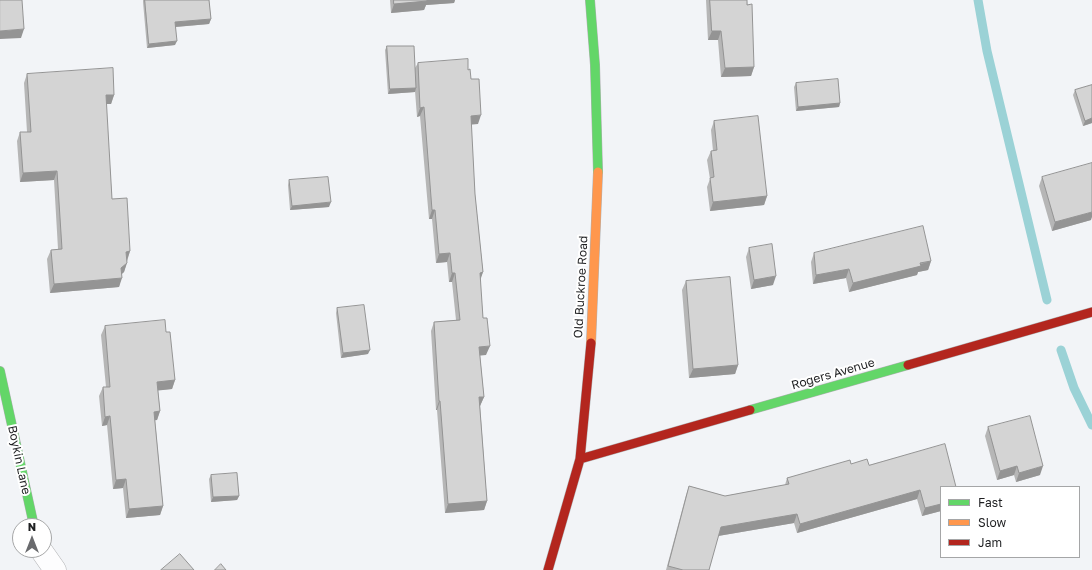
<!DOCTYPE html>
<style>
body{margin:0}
#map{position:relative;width:1092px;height:570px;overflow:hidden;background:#f2f4f7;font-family:"Golos Text",sans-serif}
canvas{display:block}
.legend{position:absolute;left:940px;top:486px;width:140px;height:72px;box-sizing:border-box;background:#fff;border:1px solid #a5a6a7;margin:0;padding:5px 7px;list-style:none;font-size:12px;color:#1f2022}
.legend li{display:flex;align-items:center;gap:8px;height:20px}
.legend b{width:20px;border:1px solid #a5a6a7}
.north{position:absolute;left:12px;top:518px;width:40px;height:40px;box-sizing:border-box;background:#fff;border:1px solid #a5a6a7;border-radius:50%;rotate:0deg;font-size:11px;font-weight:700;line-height:16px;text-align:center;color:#1f2022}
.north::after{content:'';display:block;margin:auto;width:14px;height:18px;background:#696a6d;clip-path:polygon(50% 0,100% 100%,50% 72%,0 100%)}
</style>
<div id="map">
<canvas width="1092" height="570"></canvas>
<ul class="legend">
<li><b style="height:5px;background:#63d668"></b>Fast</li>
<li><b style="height:5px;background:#ff974d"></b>Slow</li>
<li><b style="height:5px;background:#b3261e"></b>Jam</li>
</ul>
<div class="north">N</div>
</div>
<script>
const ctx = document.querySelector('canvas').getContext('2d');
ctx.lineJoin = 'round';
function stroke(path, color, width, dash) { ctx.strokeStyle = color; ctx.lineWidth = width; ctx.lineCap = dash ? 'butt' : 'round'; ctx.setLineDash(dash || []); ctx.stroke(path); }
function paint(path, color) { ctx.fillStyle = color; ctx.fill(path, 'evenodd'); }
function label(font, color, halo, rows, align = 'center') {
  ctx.font = font + ' "Golos Text",sans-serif'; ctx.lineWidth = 4; ctx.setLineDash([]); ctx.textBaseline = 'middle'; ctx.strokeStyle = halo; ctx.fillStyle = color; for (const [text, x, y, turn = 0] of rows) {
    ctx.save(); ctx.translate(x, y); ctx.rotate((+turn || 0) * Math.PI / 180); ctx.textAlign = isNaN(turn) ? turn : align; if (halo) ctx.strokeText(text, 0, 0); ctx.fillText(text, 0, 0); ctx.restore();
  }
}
stroke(new Path2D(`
 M978 0 987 51 1047 300
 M1061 350 1074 388 1092 425`), '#9bd2d6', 9);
const street = new Path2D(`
 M41 550 55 570`);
const fast = new Path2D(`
 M590 0 595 65 598 172
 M0 371 34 526
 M750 410 908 365`);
const slow = new Path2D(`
 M591 343 598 172`);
const jam = new Path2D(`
 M908 365 1092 312
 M580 459 750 410
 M548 570 580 459 591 343`);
stroke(street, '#b0b1b3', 23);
stroke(fast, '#b0b1b3', 10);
stroke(slow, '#b0b1b3', 10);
stroke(jam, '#b0b1b3', 10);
stroke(street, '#fdfdfe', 22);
stroke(fast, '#63d668', 9);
stroke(slow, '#ff974d', 9);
stroke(jam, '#b3261e', 9);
paint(new Path2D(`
 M143 0H209L211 19 209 24 176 27 175 45 147 48 143 2Z
 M390 0H455L454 3 426 5 424 10 391 13Z
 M706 0H747L754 67 751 76 721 77 718 40H708Z
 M387 46 415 68 418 63 468 70 471 79 478 124H471L475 194 483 272 480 279 486 355H480L484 397 480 406 487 501 484 510 445 513 437 410H436L431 331 434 322 456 320 452 282H449L447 262 436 263 432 219H429L420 116 417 117 415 91V92L388 94 385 50Z
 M27 74 114 95 111 104H106L112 199 130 251 124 272 122 274 119 287 50 293 47 259 51 250 58 249 54 180 20 182 17 141 20 132H27L24 83Z
 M796 83 840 103 839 107 796 111 794 87Z
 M1092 85V123L1083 126 1073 95 1075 90Z
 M714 121 767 196 764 205 710 211 707 187 710 179 707 160 711 151H713L711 130Z
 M1042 177 1091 220 1052 231 1039 186Z
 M289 180 329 207 290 210 288 185Z
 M749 248 773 285 751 289 746 257Z
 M814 253 931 261 928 270 918 272 917 275 849 292 846 278 813 284 811 262Z
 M686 281 738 365 735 374 689 378 682 290Z
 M337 308 368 354 341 358 336 313Z
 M105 326 166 332 175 380 172 389 158 390 160 411 157 420H155L163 506 160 515 126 518 123 488 113 489 107 425 102 426 99 396 103 387H106L101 335Z
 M988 427 1040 475 1016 482 1014 475 997 480 985 436Z
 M851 464 869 465 941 487V511L922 516 917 499 797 533 794 523 718 536 709 570H666L686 495 689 486 725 496 785 485 787 478Z
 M211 475 239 496 237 500 211 502 209 479Z`), '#b6b6b6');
paint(new Path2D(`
 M425 0H455L454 3 426 5 424 10 391 13 394 4Z
 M211 19 209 24 174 27 175 22Z
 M24 29 21 38 0 39V31Z
 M712 31H721L718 40H708Z
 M177 41 175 45 147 48 149 44Z
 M754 67 751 76 721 77 725 68Z
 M416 88 415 92 388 94 390 89Z
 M106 95H114L111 104H102Z
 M840 103 839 107 796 111 798 107Z
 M424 107 420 116 417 117 420 108Z
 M481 115 478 124 467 125 471 116Z
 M1092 118V123L1083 126 1085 121Z
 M57 171 54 180 20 182 23 173Z
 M767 196 764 205 710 211 713 202Z
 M331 202 329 207 290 210 292 206Z
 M432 210H435L432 219H429Z
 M1092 212V217L1091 220 1052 231 1055 222Z
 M130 251 127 260 126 252Z
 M450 253 447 262 436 263 439 254Z
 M931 261 928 270 918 272 917 275 849 292 853 283Z
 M127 263 124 272 118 277 121 268Z
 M849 269 846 278 813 284 816 275Z
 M483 272 480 281V273Z
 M452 273H455L452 282H449Z
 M776 276 773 285 751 289 754 280Z
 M122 278 119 287 50 293 54 284Z
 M490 346 486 355 476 356 479 347Z
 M370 350 368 354 341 358 343 353Z
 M738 365 735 374 689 378 693 369Z
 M175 380 172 389 154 391 157 382Z
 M479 397H484L480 406H476Z
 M439 401H440L437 410H436Z
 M160 411 157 420 151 421 154 412Z
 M110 416 107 425 102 426 105 417Z
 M1017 466 1014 475 997 480 1000 471Z
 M1043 466 1040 475 1016 482 1019 473Z
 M126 479 123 488 113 489 116 480Z
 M920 490 917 499 797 533 800 524Z
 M239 496 237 500 211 502 213 497Z
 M487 501 484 510 445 513 448 504Z
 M941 504V511L922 516 925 508Z
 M163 506 160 515 126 518 129 509Z
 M797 514 794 523 718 536 721 527Z`), '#949494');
const building = new Path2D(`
 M0 0H22L24 29 0 31Z
 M145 0H209L211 19 175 22 177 41 149 44Z
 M394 0H427V1L394 4Z
 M710 0H747V5L752 4 754 67 725 68 721 31H712Z
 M387 46H414L416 88 390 89Z
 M468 59V70L470 69 471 79H479L481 115 471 116 475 194 483 272 480 273 483 318H487L490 346 479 347 484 397H479L487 501 448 504 440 401H439L434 322 460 320 455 273H452L450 253 439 254 435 210H432L424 107 420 108 418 63Z
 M113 68 114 95H106L112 199 127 198 130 251 126 252 127 263 121 268 122 278 54 284 51 250 62 249 57 171 23 173 20 132H31L27 74Z
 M838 79 840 103 798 107 796 83Z
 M1092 85V118L1085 121 1075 90Z
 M758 116 767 196 713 202 710 178 714 177 711 151 717 150 714 121Z
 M1092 163V212L1055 222 1042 177Z
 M328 177 331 202 292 206 289 180Z
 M923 226 931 261 920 263 921 266 853 283 849 269 816 275 814 253Z
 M772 244 776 276 754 280 749 248Z
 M730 277 738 365 693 369 686 281Z
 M364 305 370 350 343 353 337 308Z
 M165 320 166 332H170L175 380 157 382 160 411 154 412 163 506 129 509 126 479 116 480 110 416 105 417 103 387H110L105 326Z
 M1030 416 1043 466 1019 473 1017 466 1000 471 988 427Z
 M945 444 956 487H941V504L925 508 920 490 800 524 797 514 721 527 709 570H683L668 566 689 486 725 496 789 484 787 478 850 460 851 464 867 459 869 465Z
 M237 473 239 496 213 497 211 475Z
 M180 554 194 570H161Z
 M221 564 226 570H215Z`);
paint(building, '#d4d4d4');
stroke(building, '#949494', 1);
label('12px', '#1f2022', '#fff', [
 ["Old Buckroe Road",581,287,-87],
 ["Rogers Avenue",833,374,-16],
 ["Boykin Lane",19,460,78]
]);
</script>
